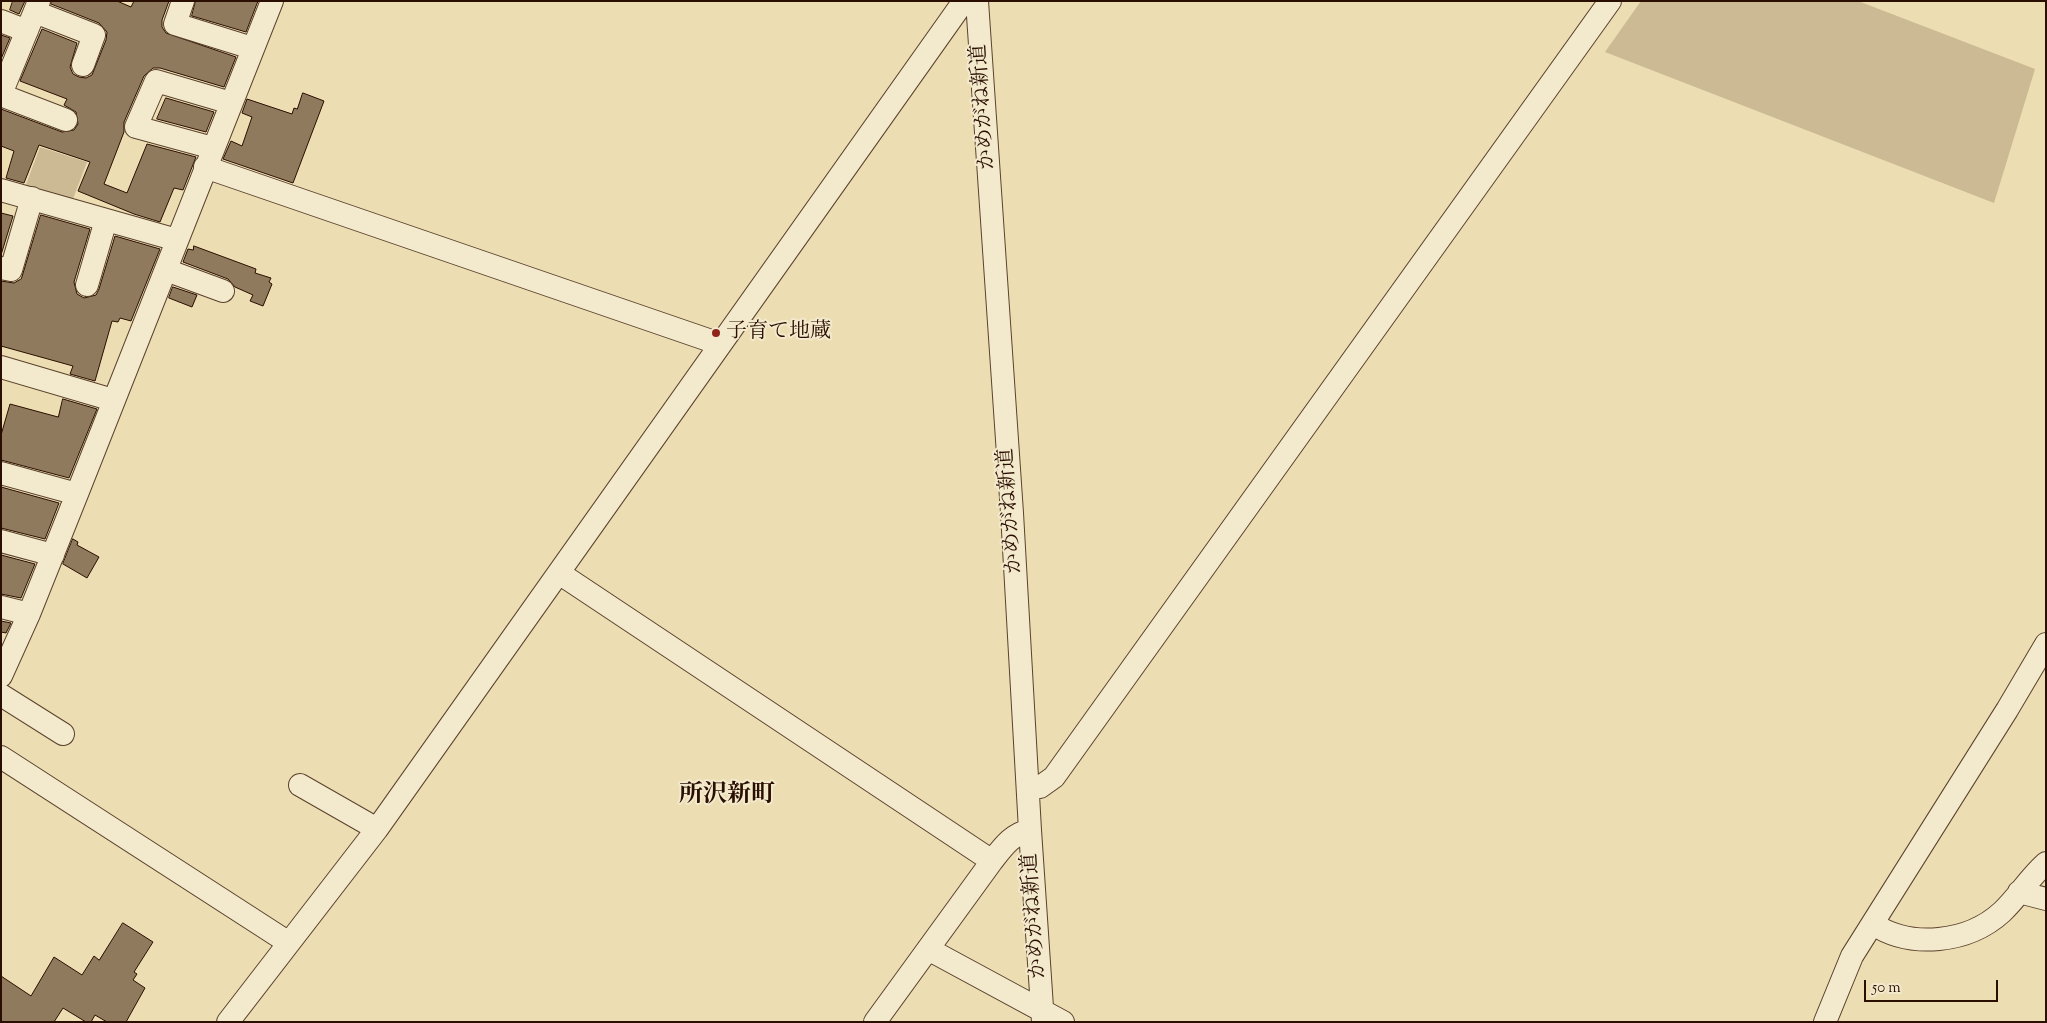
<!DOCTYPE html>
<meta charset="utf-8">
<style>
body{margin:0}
#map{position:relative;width:2047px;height:1023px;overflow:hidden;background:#ecddb2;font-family:"Sorts Mill Goudy",serif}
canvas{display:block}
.frame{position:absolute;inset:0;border:2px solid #2a0e00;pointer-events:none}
.scale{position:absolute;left:1864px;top:980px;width:134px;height:22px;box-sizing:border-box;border:2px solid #2a0e00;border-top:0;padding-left:6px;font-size:15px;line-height:18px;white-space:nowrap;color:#2a0e00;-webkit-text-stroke:4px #f3e9cd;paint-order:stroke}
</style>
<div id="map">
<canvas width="2047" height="1023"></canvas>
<div class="frame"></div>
<div class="scale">50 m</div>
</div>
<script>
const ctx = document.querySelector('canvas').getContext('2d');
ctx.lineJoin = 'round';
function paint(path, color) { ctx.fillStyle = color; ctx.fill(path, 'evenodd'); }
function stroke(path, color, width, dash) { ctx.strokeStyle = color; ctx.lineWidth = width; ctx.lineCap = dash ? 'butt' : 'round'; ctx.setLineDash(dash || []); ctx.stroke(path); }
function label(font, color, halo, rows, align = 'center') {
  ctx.font = font + ' "Sorts Mill Goudy","Noto Serif JP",serif'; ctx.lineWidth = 4; ctx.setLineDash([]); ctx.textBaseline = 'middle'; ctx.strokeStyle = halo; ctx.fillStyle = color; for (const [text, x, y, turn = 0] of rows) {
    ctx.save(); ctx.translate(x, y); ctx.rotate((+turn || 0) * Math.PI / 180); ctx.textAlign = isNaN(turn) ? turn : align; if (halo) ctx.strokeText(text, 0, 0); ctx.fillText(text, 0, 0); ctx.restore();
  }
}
paint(new Path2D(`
 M1641 1H1858L2035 69 1994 203 1605 52Z
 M40 147 87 162 71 204 24 190Z`), '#cbba94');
const building = new Path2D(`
 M13 1H25L19 14 10 10Z
 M52 1H117L131 7 134 1H169L162 20V27L166 33 236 57 224 87 160 68H153L144 76 124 122V132L104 184 127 193 147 144 196 157 183 190 174 188 160 222 134 214 78 191 90 162 39 145 24 183 6 178 14 151 1 146V109L62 132 74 130 78 124 76 112 64 105 67 99 20 81 42 29 77 43 70 67 73 74 79 77 86 78 92 75 106 40 107 32 99 23 51 4Z
 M196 1H258L246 32 192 16Z
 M1 35 10 38 1 59Z
 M303 93 324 101 293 183 223 159 231 141 242 146 252 117 242 113 247 99 292 114 294 108 297 109Z
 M166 98 214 112 206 132 157 119Z
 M1 213 13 216 1 255Z
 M41 215 90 229 74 282 77 294 84 298 96 295 99 289 115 236 160 249 131 321 120 318 118 322 112 321 95 381 70 374 73 366 1 346V281L14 283 21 279Z
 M194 246 256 269 255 273 271 278 269 282 272 284 263 306 250 301 253 295 235 287 228 279 183 262 188 249 193 250Z
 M173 287 197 295 192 307 169 298Z
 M63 399 97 409 69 478 1 460V435L10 404 58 417Z
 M1 487 59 503 45 539 1 528Z
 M73 539 78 542 77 545 99 557 87 578 63 564Z
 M1 555 35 564 21 598 1 594Z
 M1 621 11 623 6 633 1 632Z
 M123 923 153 942 134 972 137 974 133 980 145 988 126 1022H107L95 1015 91 1022H86L63 1008 54 1022H1V976L31 996 54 957 82 975 94 956 99 960Z`);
paint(building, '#8f7a5d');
stroke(building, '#2a0e00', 1);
const minor = new Path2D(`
 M183 1 175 24 252 48
 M977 1 1012 513 1030 830 1043 1022
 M35 12 94 35 83 65
 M1 21 27 31
 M1 94 39 1
 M1 95 66 120
 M213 148 136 127 156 81 231 103
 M205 167 720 344
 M1 190 177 240
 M1 268 11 270 32 198
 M166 270 223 291
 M87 285 106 220
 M1 367 113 400
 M1 473 77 494
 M1 541 53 555
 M559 573 992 861
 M1 607 29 614
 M1 676 29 614 77 494 272 1
 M1 695 63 734
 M1 757 289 943
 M300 785 377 829
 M1028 789 1040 787 1054 777 1610 1
 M2019 892 2046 899
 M1873 924C1911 949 1968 943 2002 912 2018 897 2029 878 2046 863
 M928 949 1063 1022
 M228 1022 377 829 964 1
 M875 1022 992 861C1003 847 1012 834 1030 830
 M1825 1022 1852 956 2007 710 2046 644`);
stroke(minor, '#5a422c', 24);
stroke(minor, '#f3e9cd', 22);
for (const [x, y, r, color] of [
 [716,333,5,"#8f2418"]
]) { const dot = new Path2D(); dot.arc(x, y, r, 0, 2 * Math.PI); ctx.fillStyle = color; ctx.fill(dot); stroke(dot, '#f3e9cd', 2); }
label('21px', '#2a0e00', '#f3e9cd', [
 ["かめがね新道",985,107,-94],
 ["かめがね新道",1012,511,-94],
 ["かめがね新道",1036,916,-94]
]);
label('21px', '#2a0e00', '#f3e9cd', [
 ["子育て地蔵",726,333]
], 'left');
label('bold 24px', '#2a0e00', '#f3e9cd', [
 ["所沢新町",727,797]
]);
</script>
